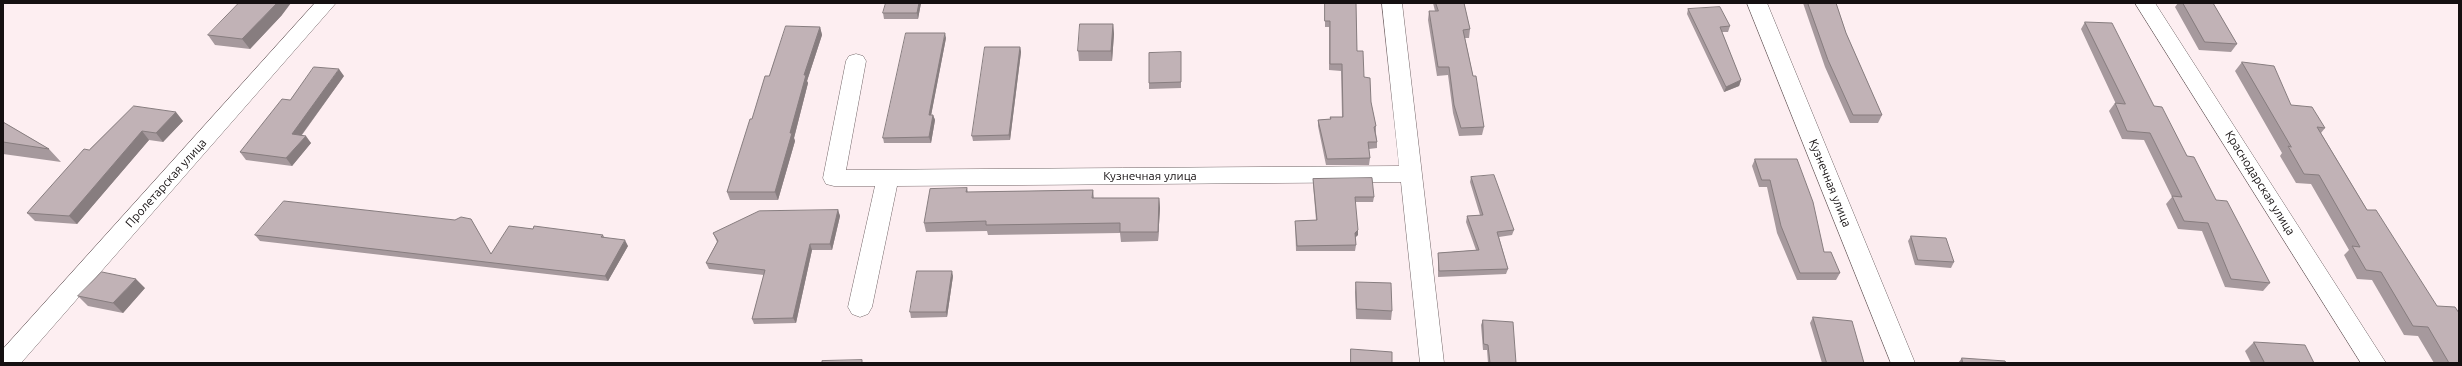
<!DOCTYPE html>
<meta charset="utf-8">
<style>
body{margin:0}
#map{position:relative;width:2462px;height:366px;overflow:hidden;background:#fdeef1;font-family:Ubuntu,sans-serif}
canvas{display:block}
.frame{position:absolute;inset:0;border:4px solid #151011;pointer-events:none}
</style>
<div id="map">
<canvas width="2462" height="366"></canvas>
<div class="frame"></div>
</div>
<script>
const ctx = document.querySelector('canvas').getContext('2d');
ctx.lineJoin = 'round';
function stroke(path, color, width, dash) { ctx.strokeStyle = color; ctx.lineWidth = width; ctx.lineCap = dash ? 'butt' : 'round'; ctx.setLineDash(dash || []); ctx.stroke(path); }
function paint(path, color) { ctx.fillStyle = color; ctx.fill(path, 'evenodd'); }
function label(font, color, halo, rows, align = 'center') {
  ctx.font = font + ' Ubuntu,sans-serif'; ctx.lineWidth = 3; ctx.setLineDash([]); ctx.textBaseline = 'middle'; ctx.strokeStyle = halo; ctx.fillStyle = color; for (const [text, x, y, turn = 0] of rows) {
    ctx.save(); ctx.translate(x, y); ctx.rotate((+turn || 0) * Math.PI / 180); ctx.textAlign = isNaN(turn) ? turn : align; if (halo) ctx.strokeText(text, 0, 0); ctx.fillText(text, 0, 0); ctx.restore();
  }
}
const street = new Path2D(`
 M315 3H336L21 363H3V349Z
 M1382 3H1402L1444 363H1420L1401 182 897 186 872 307 868 314 860 317 852 314 848 307 875 186H834L826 184 823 178 846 61 849 56 856 54 863 56 866 61 846 170 1399 166Z
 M1747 3H1767L1915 363H1891Z
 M2135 3H2155L2386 363H2361Z`);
stroke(street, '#736668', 1);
paint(street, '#fff');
paint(new Path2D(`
 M921 3 918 19H884L883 13Z
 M1325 3H1356L1357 51 1371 102 1376 126V133L1377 142V148L1369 149 1370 158 1369 165H1326L1318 126V120L1330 119V117H1342L1341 71 1329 70V27H1325Z
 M1433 3H1464L1470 29 1469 38H1465L1484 127 1482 135 1459 136 1453 113 1448 75 1437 76 1428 20 1429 11H1435Z
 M1803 3H1836L1846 33 1882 115 1878 123H1850L1825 67Z
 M2178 3H2213L2237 44 2231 52 2199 50 2175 7Z
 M1688 9 1730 26 1728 32H1722L1741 80 1739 86 1724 92 1687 14Z
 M282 15 250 49 215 45 208 35Z
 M2085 22 2154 106 2216 200 2270 283 2263 291 2225 287 2202 231 2178 229 2166 204 2172 197 2144 140 2122 139 2109 111 2115 103 2116 104 2081 29Z
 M1113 24 1114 34 1112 61H1079L1078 51Z
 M820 27 822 35 807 81 808 83 794 138 795 141 778 200H730L727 192 752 119 769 76Z
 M946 38 931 115H933L935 120 931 143H884L883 138Z
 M1020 47 1021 52 1010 140 973 141 972 136Z
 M1181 52V88L1149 89V83Z
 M2242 62 2291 105 2325 128 2321 133 2459 363H2434L2418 336 2404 335 2372 280 2357 279 2344 255 2349 250 2311 184 2296 183 2280 156 2282 153 2235 71Z
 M344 76 302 135 311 143 292 166 246 160 240 152 290 100Z
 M134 106 183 121 163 142 149 140 77 224 35 221 27 213 89 150Z
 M3 122 49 149 61 162 3 154Z
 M1755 159 1840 273 1836 280H1797L1777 233 1767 187H1759L1752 166Z
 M1471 177 1514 230 1512 235 1499 237 1508 269 1506 274 1438 277V253L1476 250 1466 222 1467 216 1480 215 1470 182Z
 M1313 179 1374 197 1373 202H1355L1358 235 1355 238 1356 245 1355 251H1296L1295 221 1316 220 1313 184Z
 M967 188 968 192 1093 190 1094 198H1159L1160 208 1158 241 1121 242 1120 233 988 235 987 231 926 232 924 223Z
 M838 210 840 216 832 250H812L796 323 754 324 752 319 764 275 709 269 706 263 717 242 713 233Z
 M471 219 491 254 533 229 603 235 605 238 628 246 608 281 260 241 255 235Z
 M1911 236 1954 262 1951 268 1915 265 1908 241Z
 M953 276 947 317 911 318 910 312Z
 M1356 282 1392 311 1391 320 1356 319 1355 292Z
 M145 288 123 313 88 306 78 296Z
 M1813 317 1864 363H1822L1810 323Z
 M1483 320 1516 363H1488L1487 350H1483L1481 325Z
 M2254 342 2314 363H2251L2245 351Z
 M1962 358 2006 363H1958Z`), '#a6999d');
paint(new Path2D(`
 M277 3H291L282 15 250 49 242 39Z
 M919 3H921L918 19 917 13Z
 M1113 24 1114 34 1112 61 1111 51Z
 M820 27 822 35 807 81 808 83 794 138 795 141 778 200 775 192 804 75Z
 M945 33 946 38 930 121 929 115Z
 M1020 47 1021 52 1010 140 1009 135Z
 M339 69 344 76 297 141 292 134Z
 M1741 80 1739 86 1724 92 1726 87Z
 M176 112 183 121 163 142 156 133Z
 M933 115 935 120 931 143 929 137Z
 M142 131 149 140 77 224 69 216Z
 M306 136 311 143 292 166 286 158Z
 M1159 198 1160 208 1158 241V232Z
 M838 210 840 216 832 250 830 244Z
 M1358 230V235L1354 238 1355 233Z
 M625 240 628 246 608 281 605 276Z
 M810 244 812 250 796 323 793 318Z
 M952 271 953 276 947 317 946 312Z
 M136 279 145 288 123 313 113 303Z`), '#877d7f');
const building = new Path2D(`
 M239 3H277L242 39 208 35Z
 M886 3H919L917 13H883Z
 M1325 3H1356L1357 51H1363L1364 77 1370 78 1371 102 1376 126 1374 127 1377 142H1368L1370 158 1327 159 1318 120 1331 119 1330 117H1343L1342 64H1330V21H1325Z
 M1436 3H1464L1470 29 1463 30 1473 76H1476L1484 127 1461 128 1454 105 1449 67H1438L1429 11H1438Z
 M1808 3H1836L1846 33 1882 115H1853L1828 60Z
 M2183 3H2213L2237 44 2205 42Z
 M1720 7 1730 26 1720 27 1741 80 1726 87 1688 9Z
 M2085 22 2112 23 2154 106 2162 107 2187 156 2194 157 2216 200 2227 201 2270 283 2231 279 2208 223 2184 221 2172 196 2182 197 2150 133 2127 131 2115 103 2125 104Z
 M1080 24H1113L1111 51H1078Z
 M786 26 820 27 804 75H806L790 133H792L775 192H727L750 119H752L765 76H769Z
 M906 33H945L929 115H933L929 137 883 138Z
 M985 47H1020L1009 135 972 136Z
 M1181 52V82L1149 83V53Z
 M2242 62 2274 66 2291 105 2312 107 2325 128 2317 127 2367 210H2376L2437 306 2455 307 2459 313V363H2449L2428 327 2413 326 2381 272 2366 270 2352 246 2360 247 2319 175 2304 174 2288 146 2291 147Z
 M314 67 339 69 292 134 306 136 286 158 240 152 282 99 290 100Z
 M134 106 176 112 156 133 142 131 69 216 27 213 84 149 89 150Z
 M3 122 49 149 3 142Z
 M1755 159H1797L1813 202 1824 252H1831L1840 273H1800L1781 226 1770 180H1762Z
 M1494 175 1514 230 1497 232 1508 269 1439 271 1438 253 1479 250 1467 216 1483 215 1471 177Z
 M1372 178 1374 197H1355L1358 230 1355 233 1356 245 1297 246 1295 221 1317 220 1313 179Z
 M967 188 966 192 1093 190 1092 198H1159L1158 232H1120V223L986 225V221L924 223 930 189Z
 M284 201 455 220 461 217 471 219 491 254 509 226 533 229 534 226 603 235 601 237 625 240 605 276 255 235Z
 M838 210 830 244H810L793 318 752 319 765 270 706 263 718 241 713 233 759 211Z
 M1911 236 1946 238 1954 262 1918 260Z
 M917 271H952L946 312H910Z
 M102 272 136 279 113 303 78 296Z
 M1356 282 1391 283 1392 311 1357 309Z
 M1813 317 1852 321 1864 363H1827Z
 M1483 320 1513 322 1516 363H1490L1488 345 1484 344Z
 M2254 342 2305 345 2314 363H2265Z
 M1351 349 1392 352V363H1351Z
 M1962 358 2005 361 2006 363H1963Z
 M862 360V363H822V361Z`);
paint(building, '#c1b2b6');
stroke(building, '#877d7f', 1);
label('12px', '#151011', '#fff', [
 ["Кузнечная улица",1150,176],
 ["Пролетарская улица",166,183,-48],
 ["Кузнечная улица",1830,183,68],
 ["Краснодарская улица",2260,183,58]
]);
</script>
